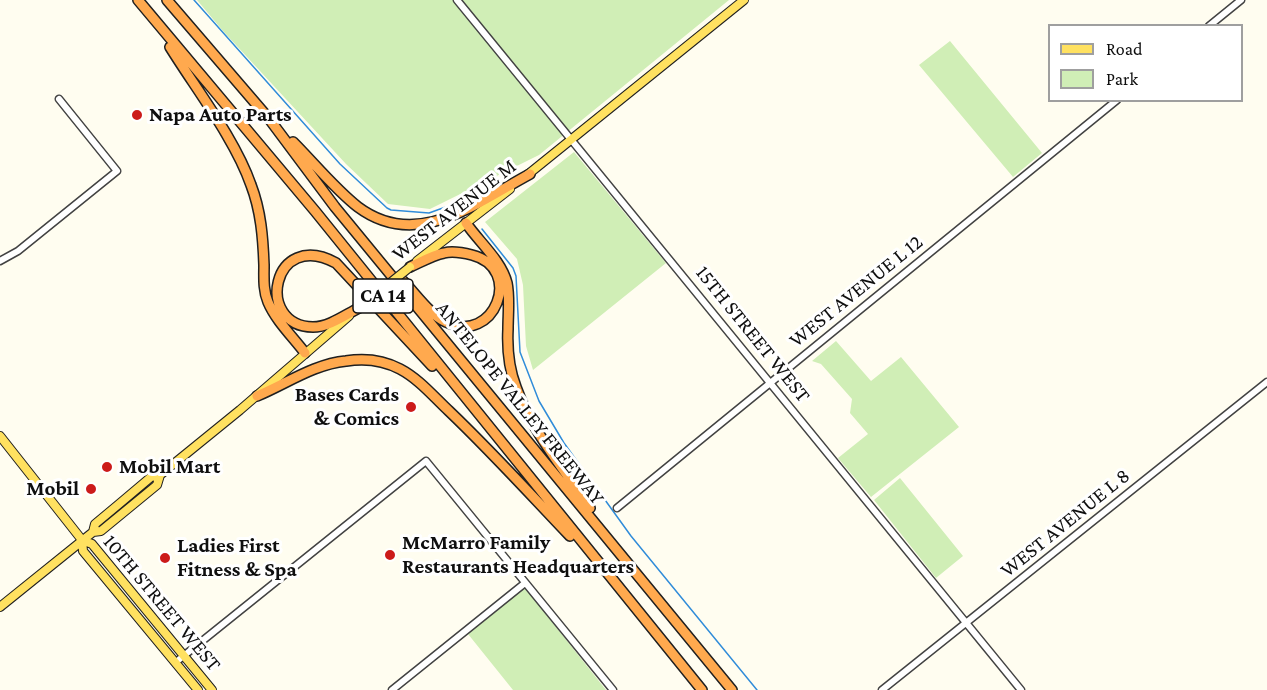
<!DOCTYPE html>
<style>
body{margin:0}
#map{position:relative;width:1267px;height:690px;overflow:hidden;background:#fffdf0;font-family:"Crimson Pro",serif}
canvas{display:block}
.legend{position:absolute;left:1048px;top:24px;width:195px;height:78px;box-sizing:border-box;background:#fff;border:2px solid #9f9f9f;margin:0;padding:8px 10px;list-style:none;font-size:18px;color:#0f0f0f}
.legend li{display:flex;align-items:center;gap:12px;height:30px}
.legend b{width:30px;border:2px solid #9f9f9f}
</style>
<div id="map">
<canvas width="1267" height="690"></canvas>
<ul class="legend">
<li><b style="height:8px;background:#ffe160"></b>Road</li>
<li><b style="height:16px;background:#d0eeb6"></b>Park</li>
</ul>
</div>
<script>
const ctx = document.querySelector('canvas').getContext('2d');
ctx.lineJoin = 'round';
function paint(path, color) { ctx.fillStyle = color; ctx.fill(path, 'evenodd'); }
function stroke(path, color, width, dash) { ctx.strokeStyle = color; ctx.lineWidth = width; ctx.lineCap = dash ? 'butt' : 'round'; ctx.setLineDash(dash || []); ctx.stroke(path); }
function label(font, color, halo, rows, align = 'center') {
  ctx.font = font + ' "Crimson Pro",serif'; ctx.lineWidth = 6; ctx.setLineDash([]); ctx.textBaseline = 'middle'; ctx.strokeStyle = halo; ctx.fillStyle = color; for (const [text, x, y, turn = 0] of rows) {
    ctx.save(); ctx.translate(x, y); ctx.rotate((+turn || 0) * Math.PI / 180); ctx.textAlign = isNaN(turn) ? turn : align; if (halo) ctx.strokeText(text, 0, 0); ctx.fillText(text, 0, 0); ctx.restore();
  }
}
paint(new Path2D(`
 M197 0H729L539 155 430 209 388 204 346 164 223 31Z
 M950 41 1042 153 1013 177 919 65Z
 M574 152 666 263 533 370 526 346 523 285 517 259 485 222Z
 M836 341 871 381 901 357 959 427 871 497 838 458 868 434 850 413 852 399 821 364 812 361Z
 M900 478 963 556 936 578 874 500Z
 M525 588 606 690H513L468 634Z`), '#d0eeb6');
stroke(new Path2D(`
 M194 0 340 164 387 208 391 210 429 213 454 204
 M482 229 513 268 516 276 520 352 539 401 564 443 631 536 757 690`), '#308cd9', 1.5);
const minor = new Path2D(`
 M457 0 1021 690
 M1209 26 1241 0
 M0 261 18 251 117 171 59 99
 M617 508 1117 100
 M176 662 426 461 613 690
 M392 690 525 583
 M882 690 1267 382`);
const major = new Path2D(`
 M526 176 744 0
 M417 261 510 189
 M0 436 82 540 92 544 212 690
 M93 532 95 524 119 504 151 477 160 475 240 410 349 316
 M82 540 83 551 198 690
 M0 607 93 532 101 531 157 485 160 475`);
const highway = new Path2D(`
 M138 0 315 211 702 690
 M167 0 270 120 335 207 732 690
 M170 47C196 89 235 139 251 185 261 211 263 238 264 265 264 278 263 290 268 302 276 321 293 337 305 353
 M293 142C313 162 336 190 358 207 417 251 476 203 530 174
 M466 223C479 242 501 260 507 283 510 298 508 314 508 329 507 349 509 369 516 387 532 432 564 469 590 508
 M403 281C416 294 429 314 446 322 494 346 525 269 472 255 464 253 452 251 444 253 433 255 421 262 410 267
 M359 308C345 315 329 327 313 327 254 326 272 228 336 263L432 366
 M257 396C286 384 314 364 346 361 365 358 383 360 400 369 419 379 433 396 449 411 491 451 530 494 570 536`);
stroke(minor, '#424242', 9);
stroke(major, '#202020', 10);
stroke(highway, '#202020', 12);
stroke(minor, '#fff', 6);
stroke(major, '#ffe160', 8);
stroke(highway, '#ffa94e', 9);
const majorBridge = new Path2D(`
 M359 308 410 267`);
stroke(majorBridge, '#202020', 10, []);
stroke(majorBridge, '#ffe160', 8);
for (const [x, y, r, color] of [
 [137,115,6,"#cc1b1a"],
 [411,407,6,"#cc1b1a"],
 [107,467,6,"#cc1b1a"],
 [91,489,6,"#cc1b1a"],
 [390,555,6,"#cc1b1a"],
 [165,558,6,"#cc1b1a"]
]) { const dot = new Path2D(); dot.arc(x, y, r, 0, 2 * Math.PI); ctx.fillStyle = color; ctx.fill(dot); stroke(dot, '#fff', 2); }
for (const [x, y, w] of [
 [383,296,60]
]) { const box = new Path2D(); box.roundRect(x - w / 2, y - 17, w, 34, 4.5); ctx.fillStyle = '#fff'; ctx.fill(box); stroke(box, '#0f0f0f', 1.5); }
label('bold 20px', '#0f0f0f', null, [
 ["CA 14",383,296]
]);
label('bold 21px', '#0f0f0f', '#fff', [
 ["Napa Auto Parts",149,115],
 ["Bases Cards",399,395,"right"],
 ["& Comics",399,419,"right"],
 ["Mobil Mart",119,467],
 ["Mobil",79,489,"right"],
 ["McMarro Family",402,543],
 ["Restaurants Headquarters",402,567],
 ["Ladies First",177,546],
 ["Fitness & Spa",177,570]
], 'left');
label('21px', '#0f0f0f', '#fff', [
 ["WEST AVENUE M",454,210,-38],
 ["WEST AVENUE L 12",856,291,-39],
 ["15TH STREET WEST",753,334,51],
 ["ANTELOPE VALLEY FREEWAY",520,403,51],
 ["WEST AVENUE L 8",1065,523,-39],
 ["10TH STREET WEST",162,603,50]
]);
</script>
